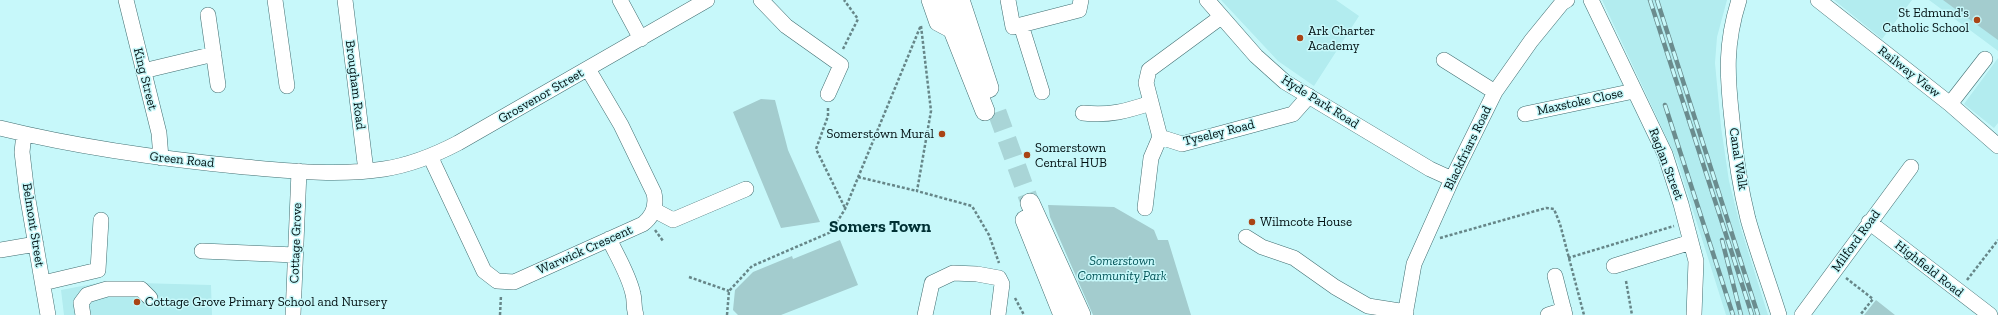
<!DOCTYPE html>
<style>
body{margin:0}
canvas{display:block;background:#c7f8fa}
</style>
<canvas width="1998" height="315"></canvas>
<script>
const ctx = document.querySelector('canvas').getContext('2d');
ctx.lineJoin = 'round';
function paint(path, color) { ctx.fillStyle = color; ctx.fill(path, 'evenodd'); }
function stroke(path, color, width, dash) { ctx.strokeStyle = color; ctx.lineWidth = width; ctx.lineCap = dash ? 'butt' : 'round'; ctx.setLineDash(dash || []); ctx.stroke(path); }
function label(font, color, halo, rows, align = 'center') {
  ctx.font = font + ' "Zilla Slab",serif'; ctx.lineWidth = 3; ctx.setLineDash([]); ctx.textBaseline = 'middle'; ctx.strokeStyle = halo; ctx.fillStyle = color; for (const [text, x, y, turn = 0] of rows) {
    ctx.save(); ctx.translate(x, y); ctx.rotate((+turn || 0) * Math.PI / 180); ctx.textAlign = isNaN(turn) ? turn : align; if (halo) ctx.strokeText(text, 0, 0); ctx.fillText(text, 0, 0); ctx.restore();
  }
}
paint(new Path2D(`
 M1221 0H1336L1359 16 1314 86 1278 61Z
 M1602 0H1727L1717 37 1715 63 1721 127 1729 181 1741 229 1768 315H1726L1677 160Z
 M1834 0H1912L1882 39Z
 M1929 0H1998V51L1982 39Z
 M1998 58V123L1994 128 1964 104Z
 M103 282 211 285 212 315H64L61 290Z`), '#b2ecef');
paint(new Path2D(`
 M1943 0H1998V40Z
 M761 99 775 100 788 150 820 222 781 228 733 112Z
 M1048 205 1114 207 1154 230 1158 240H1168L1191 315H1093L1050 217Z
 M840 240 858 285 781 315H738L733 310 735 290 753 272 792 256 793 259Z
 M1876 300 1895 315H1864Z`), '#a3ccce');
stroke(new Path2D(`
 M997 112 1030 203`), '#a9d5d7', 19, [19, 10]);
const minor = new Path2D(`
 M126 0 159 133 161 158
 M275 0 287 86
 M345 0 366 171
 M620 0 641 39
 M761 0 786 26 841 65 828 94
 M929 0 937 23 954 32
 M1008 0 1013 27 1079 10 1081 0
 M1207 0 1256 56 1285 82 1430 169 1452 179
 M1591 0 1665 154 1681 204 1696 261 1694 315
 M1739 0C1725 44 1727 75 1732 120 1735 153 1740 187 1748 219 1757 251 1769 283 1779 315
 M1818 0 1950 104 1998 146
 M208 15 218 85
 M1221 17 1149 70 1146 83 1160 137 1182 144 1293 114 1309 96
 M1021 25 1042 92
 M1444 60 1495 92
 M143 71 214 54
 M1950 104 1985 59
 M1083 113C1110 116 1126 111 1151 103
 M1525 114 1634 91
 M0 128C81 148 162 159 245 167 291 171 338 176 384 169 410 165 435 155 458 143L707 0
 M24 134 22 152 27 194 48 315
 M430 156 484 271 497 281 514 282 643 224C653 216 657 206 654 193L621 125 588 69
 M1145 208 1151 158 1160 137
 M654 210 673 220 746 189
 M1869 222 1990 315
 M1246 237 1262 247 1294 258 1335 287 1368 306 1406 312
 M609 239C617 256 629 275 633 294 635 301 633 307 636 315
 M0 250 36 244
 M202 251 295 255
 M1614 266 1691 242
 M1555 276 1565 315
 M43 283 98 270 101 220
 M83 315 81 303 87 295 107 289H141L150 298
 M293 315 299 171
 M925 315 932 283 953 273 977 274 999 278 1002 284 998 315
 M1405 315 1414 264 1452 179 1495 92 1531 41 1562 3 1567 0
 M1548 315 1564 310
 M1802 315 1911 167`);
const major = new Path2D(`
 M941 0 985 111
 M960 0 989 88
 M1030 203 1081 315
 M1025 220 1063 315`);
stroke(minor, '#416e71', 16);
stroke(major, '#416e71', 20);
stroke(new Path2D(`
 M921 26 931 111 917 191 972 206 989 235 999 263
 M843 49 858 19 844 0
 M828 108V116L816 149 845 208
 M858 177 917 191
 M655 230 663 241
 M1440 238 1546 208 1554 209 1560 224 1584 315
 M1568 258 1674 226
 M689 277 729 291
 M1846 278 1873 299 1860 315
 M1967 280 1998 240
 M1626 281 1632 315
 M1015 298 1024 315
 M500 315 501 295
 M727 315 729 291 752 266 831 232 845 209 921 25`), '#668688', 2.5, [3, 2]);
stroke(minor, '#fff', 15);
stroke(major, '#fff', 19);
const rail = new Path2D(`
 M1650 0 1752 315
 M1657 0 1758 315
 M1665 105 1733 315
 M1722 240 1741 315`);
stroke(rail, '#6b8c8e', 4.5);
stroke(rail, '#c7f8fa', 3, [9]);
for (const [x, y, r, color] of [
 [1977,20,4,"#a94415"],
 [1300,38,4,"#a94415"],
 [942,134,4,"#a94415"],
 [1027,155,4,"#a94415"],
 [1252,222,4,"#a94415"],
 [137,302,4,"#a94415"]
]) { const dot = new Path2D(); dot.arc(x, y, r, 0, 2 * Math.PI); ctx.fillStyle = color; ctx.fill(dot); stroke(dot, '#c7f8fa', 1.5); }
label('13px', '#010f11', '#c7f8fa', [
 ["St Edmund's",1969,13,"right"],
 ["Catholic School",1969,28,"right"],
 ["Ark Charter",1308,31],
 ["Academy",1308,46],
 ["Somerstown Mural",934,134,"right"],
 ["Somerstown",1035,148],
 ["Central HUB",1035,163],
 ["Wilmcote House",1260,222],
 ["Cottage Grove Primary School and Nursery",145,302]
], 'left');
label('13px', '#010f11', '#c7f8fa', [
 ["Railway View",1909,72,38],
 ["King Street",145,79,76],
 ["Brougham Road",355,85,83],
 ["Grosvenor Street",541,96,-30],
 ["Hyde Park Road",1320,102,32],
 ["Maxstoke Close",1580,102,-12],
 ["Tyseley Road",1219,133,-14],
 ["Blackfriars Road",1468,148,-64],
 ["Canal Walk",1738,159,81],
 ["Green Road",182,160,6],
 ["Raglan Street",1666,164,69],
 ["Belmont Street",33,225,81],
 ["Milford Road",1856,241,-54],
 ["Cottage Grove",296,243,-88],
 ["Warwick Crescent",585,250,-24],
 ["Highfield Road",1929,269,38]
]);
label('italic 13px', '#005155', '#c7f8fa', [
 ["Somerstown",1122,261],
 ["Community Park",1122,276]
]);
label('bold 17px', '#003134', '#c7f8fa', [
 ["Somers Town",880,227]
]);
</script>
